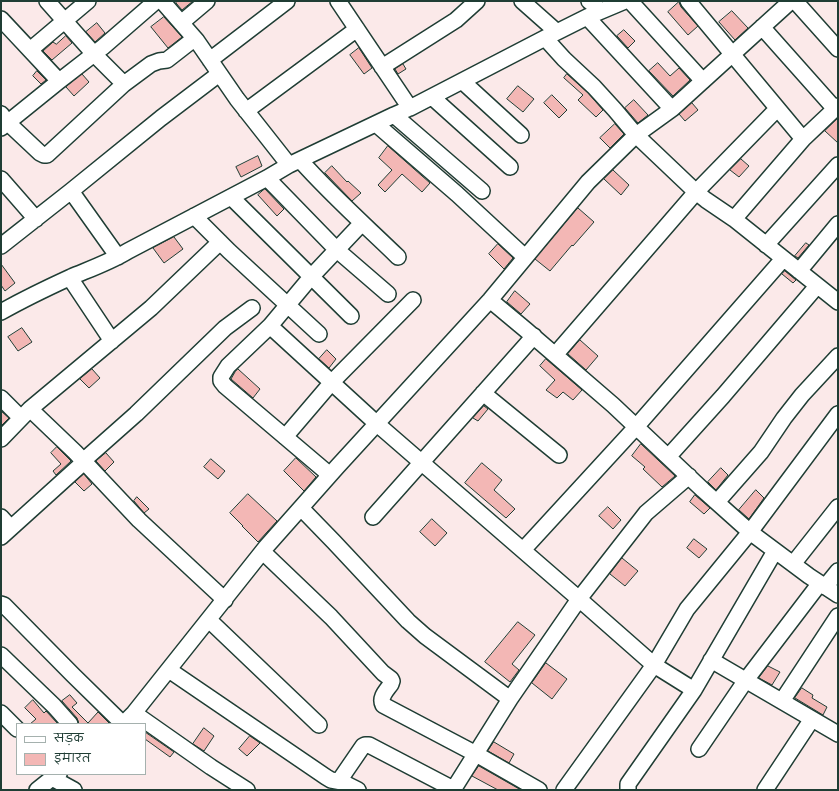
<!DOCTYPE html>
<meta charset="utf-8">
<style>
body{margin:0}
#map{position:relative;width:839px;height:791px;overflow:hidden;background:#fbe9e9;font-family:"Architects Daughter","Playpen Sans Deva",sans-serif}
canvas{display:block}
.frame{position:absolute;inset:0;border:2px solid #1f3d34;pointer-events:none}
.legend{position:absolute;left:16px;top:723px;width:130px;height:52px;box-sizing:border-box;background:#fff;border:1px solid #a5b1ae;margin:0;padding:5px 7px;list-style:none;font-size:12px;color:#1f3d34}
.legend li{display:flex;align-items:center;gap:8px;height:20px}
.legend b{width:20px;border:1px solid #a5b1ae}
</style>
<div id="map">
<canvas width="839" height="791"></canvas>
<div class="frame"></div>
<ul class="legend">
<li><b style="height:5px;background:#fff"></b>सड़क</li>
<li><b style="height:11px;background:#f3b7b5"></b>इमारत</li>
</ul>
</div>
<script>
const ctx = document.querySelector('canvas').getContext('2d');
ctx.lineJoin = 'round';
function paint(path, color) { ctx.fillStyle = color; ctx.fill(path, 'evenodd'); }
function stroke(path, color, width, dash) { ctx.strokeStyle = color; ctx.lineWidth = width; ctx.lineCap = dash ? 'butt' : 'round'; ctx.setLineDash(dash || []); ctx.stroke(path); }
const building = new Path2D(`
 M178 1H193L182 10 176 3Z
 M679 2 681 7 698 26 688 35 668 12Z
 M732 11 748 28 735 40 719 22Z
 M164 17 182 37 168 48 151 27Z
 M97 23 105 33 95 42 86 32Z
 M624 30 635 41 628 48 617 36Z
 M66 36 72 43 52 60 43 51 53 42 56 44Z
 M359 48 372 68 364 74 350 55Z
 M658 63 670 76 679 68 690 80 673 96 649 71Z
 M403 64 406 69 398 74 395 69Z
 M37 71 46 80 41 84 33 76Z
 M82 74 89 82 74 96 66 87Z
 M567 74 588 93 603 110 596 117 578 100 583 95 564 78Z
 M518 86 534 99 523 112 507 99Z
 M552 95 567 110 559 118 544 103Z
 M634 100 648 115 638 123 625 108Z
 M692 103 698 110 685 121 679 114Z
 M838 118V143L825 131Z
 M615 124 624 134 610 148 600 138Z
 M388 146 430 183 422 192 402 174 385 192 378 185 392 170 379 158Z
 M258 156 262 166 241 177 236 167Z
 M741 159 749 166 739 177 730 170Z
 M332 166 347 182 348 181 361 193 352 201 325 173Z
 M613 170 629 185 621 195 604 179Z
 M265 189 284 209 277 216 258 195Z
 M578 208 594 222 573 246 572 245 550 271 535 259Z
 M174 237 183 249 164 263 153 248Z
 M806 243 809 245 798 258 795 256Z
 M498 244 513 258 504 269 489 254Z
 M1 264 15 283 5 291 1 285Z
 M785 271 796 280 793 283 782 274Z
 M515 291 530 304 521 314 507 302Z
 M22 328 32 342 18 351 8 337Z
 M580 340 598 356 586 370 568 354Z
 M327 350 336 359 329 368 319 359Z
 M546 359 582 390 573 400 563 392 557 398 546 390 555 380 540 366Z
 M92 369 100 378 89 388 80 379Z
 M238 369 260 389 253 398 231 379 235 372Z
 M484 406 488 409 478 421 473 418Z
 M1 411 9 418 1 426Z
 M641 444 675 476 662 487 643 469 645 467 632 456Z
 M57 447 71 461 56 475 53 471 61 464 51 453Z
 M106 453 114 462 105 471 96 461Z
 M296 458 316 477 304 491 284 471Z
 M211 459 225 471 218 479 204 467Z
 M482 463 502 480 494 490 515 509 506 518 465 483Z
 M721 468 728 475 716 490 708 482Z
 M84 474 92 484 84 491 75 482Z
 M756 490 764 498 749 519 739 510Z
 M248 494 277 521 258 542 242 526H243L230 513Z
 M695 495 710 508 704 514 690 502Z
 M137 497 149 509 144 513 134 501Z
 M608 507 621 520 613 529 599 516Z
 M432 519 447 533 435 546 420 532Z
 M694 539 707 549 699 558 687 548Z
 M622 558 638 571 625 586 610 574Z
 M518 622 535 635 512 664 519 670 510 682 485 662Z
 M546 663 567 679 552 699 532 683Z
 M768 666 780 672 772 685 759 678Z
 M802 688 813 695 812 698 827 707 823 715 795 698Z
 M70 695 77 703 72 707 88 723 98 712 110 724H79L77 718 62 701Z
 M33 700 44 713 46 711 58 724H30L36 719 25 708Z
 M204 728 214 736 204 751 193 744Z
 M145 732 174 752 170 757 145 739Z
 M250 736 260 743 247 756 239 749Z
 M494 742 514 754 509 763 488 751Z
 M479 766 521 790H498L472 776Z`);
paint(building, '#f3b7b5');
stroke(building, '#1f3d34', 1);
const minor = new Path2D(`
 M47 1 94 54 124 84
 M162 1 197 41 237 99 289 165
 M338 1 410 108
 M522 1 557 32
 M589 1 601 11
 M630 1 703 81
 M688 1 803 139
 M795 1 838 49
 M587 17 672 109
 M1 19 59 81
 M181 23 207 1
 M762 27 835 109
 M545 38 564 59 594 87 615 110 636 135 696 192 706 200 734 219 838 302
 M30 50 88 1
 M210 60 287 1
 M382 67 456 20 477 1
 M462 81 521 135
 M432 97 510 167
 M246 111 357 29
 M1 114 7 122 40 153 44 155H47L124 84 151 64 159 61 167 60 194 39
 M394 115 482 191
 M376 124 457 194 525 257
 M1 128 58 82 103 47 156 1
 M300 160C331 195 365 225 398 257
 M267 178 337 250 388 294
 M1 179 36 219
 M71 191 118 257
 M231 197 351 316
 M194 216 229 251 319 334
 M734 219 803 139 838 106
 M766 245 838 165
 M1 246 71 191 161 118 219 74
 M799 271 838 224
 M70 278 112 341
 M490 300 526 330 613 405 703 490 750 532 809 576 838 595
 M1 312C24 299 47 288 71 277 90 269 110 262 128 251L267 178 289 165 394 115 410 108 545 38 587 17 625 1
 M270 326 376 423 579 599 654 665 694 690
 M555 355 696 192 777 109
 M483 393 559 455
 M1 398 21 418
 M30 409 75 452 139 520 225 600
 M285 437 332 382 413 300
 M1 439 30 409 151 308 220 242
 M668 457 723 396 817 286
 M83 461 136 414 225 328 252 308
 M330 475 225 386 221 381V377L228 366 270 326 311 277 362 223
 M717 502 761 452 784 418 802 395 838 356
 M301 508 334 542 408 621 425 636 510 699
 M1 517 11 528
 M373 517 534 336
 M1 537 84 462
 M523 550 636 427 783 259
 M263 552 331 617 383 673 391 679 392 681 391 684C387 690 379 697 383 705L476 754 539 790
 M793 564 838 507
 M825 587 838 571
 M1 604 4 605 73 675 123 724
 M209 620 319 725
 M1 655 54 706 70 724
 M711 660 838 734
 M169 670 326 777 331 780 342 782 358 790
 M782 701 838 616
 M1 713 17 729
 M134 713 211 767 247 790
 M123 724 134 713 266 547 337 467 490 300 588 182 636 135 672 109 791 1
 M699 749 746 680 820 583
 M52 778 74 790
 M339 781 363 746 365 745H369L455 790
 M37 790 52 778 59 774
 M453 790 510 699 579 599 646 513 689 476
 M564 790 654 665 687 609 750 532 838 414
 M628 790V784L694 690 775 551
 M765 790 812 719`);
stroke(minor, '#1f3d34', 18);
stroke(minor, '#fff', 15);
</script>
